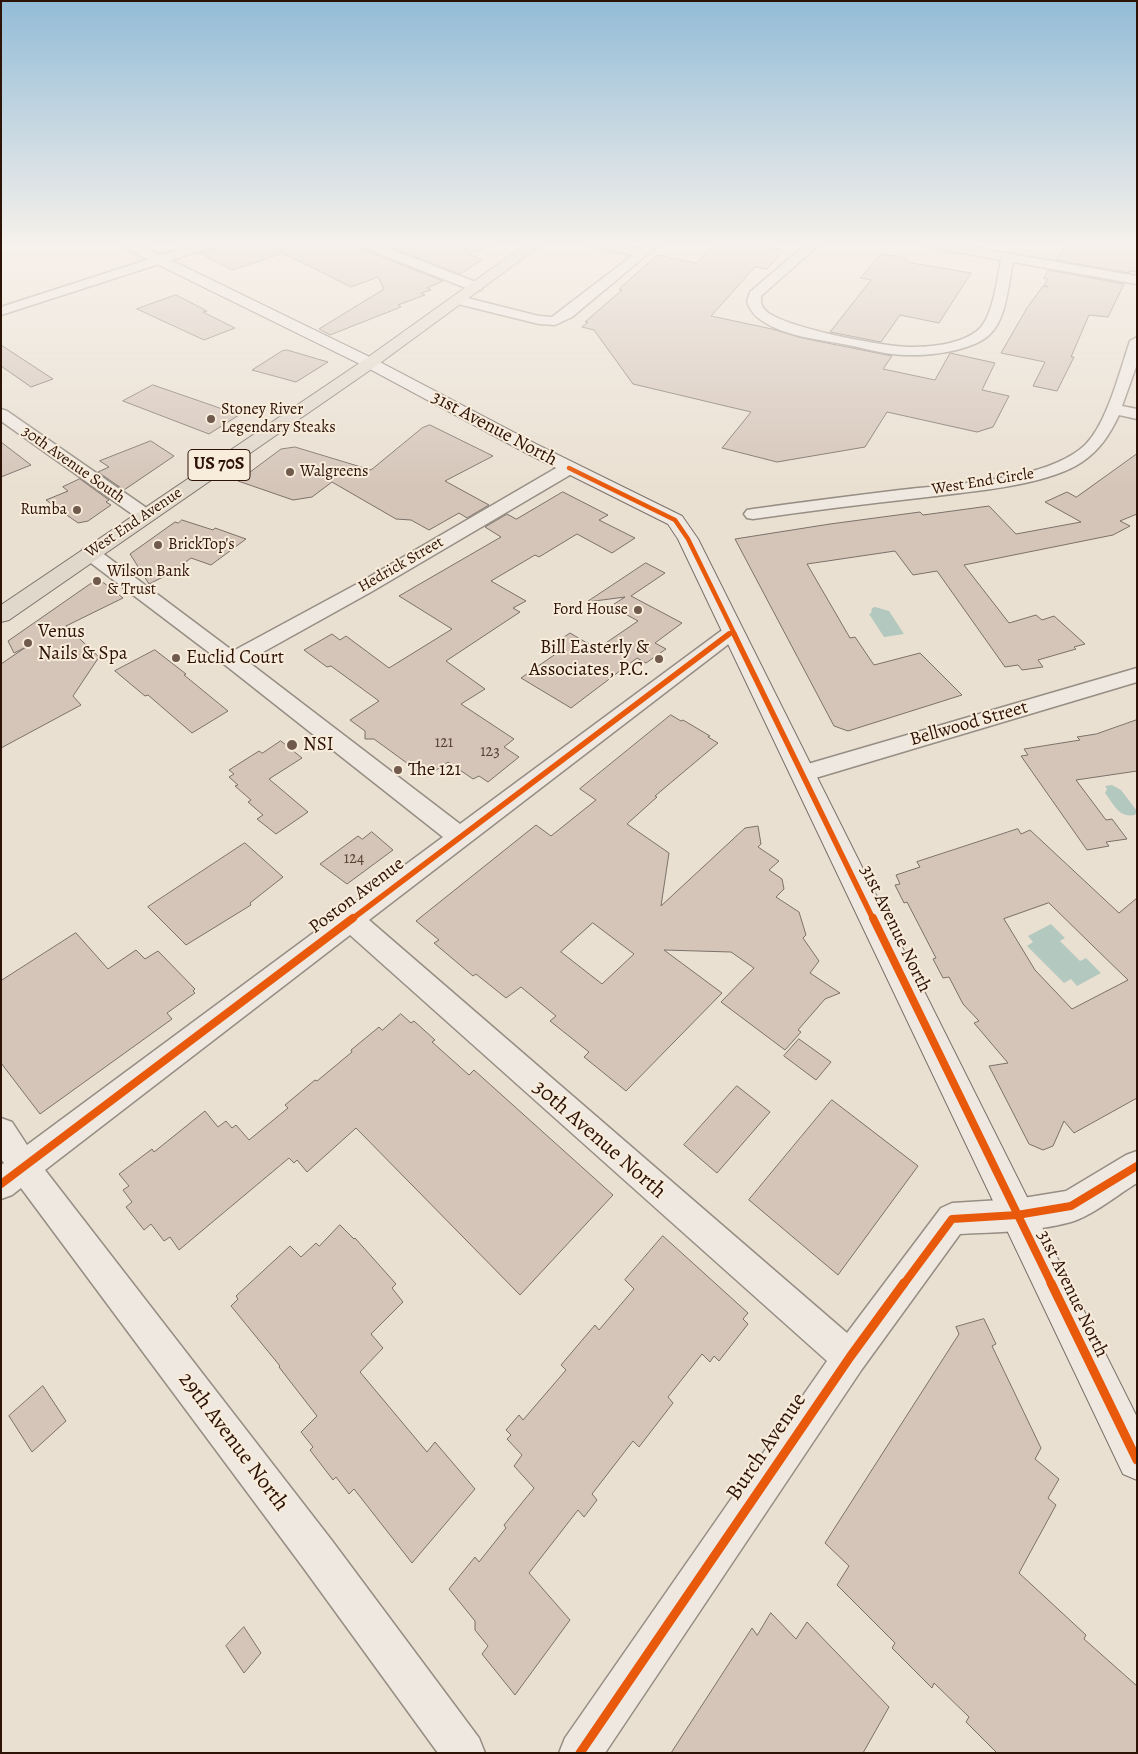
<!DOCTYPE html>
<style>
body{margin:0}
#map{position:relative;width:1138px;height:1754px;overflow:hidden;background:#eae0d2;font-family:Alegreya,serif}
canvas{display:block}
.frame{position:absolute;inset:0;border:2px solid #2d1206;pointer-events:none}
</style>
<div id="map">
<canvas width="1138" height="1754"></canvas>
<div class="frame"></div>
</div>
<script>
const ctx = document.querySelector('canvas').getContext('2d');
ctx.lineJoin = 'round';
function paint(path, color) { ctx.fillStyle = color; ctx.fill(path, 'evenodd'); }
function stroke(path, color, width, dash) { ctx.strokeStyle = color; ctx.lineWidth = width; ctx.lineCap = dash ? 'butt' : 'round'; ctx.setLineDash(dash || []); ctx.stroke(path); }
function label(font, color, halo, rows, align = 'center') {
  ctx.font = font + ' Alegreya,serif'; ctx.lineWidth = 4; ctx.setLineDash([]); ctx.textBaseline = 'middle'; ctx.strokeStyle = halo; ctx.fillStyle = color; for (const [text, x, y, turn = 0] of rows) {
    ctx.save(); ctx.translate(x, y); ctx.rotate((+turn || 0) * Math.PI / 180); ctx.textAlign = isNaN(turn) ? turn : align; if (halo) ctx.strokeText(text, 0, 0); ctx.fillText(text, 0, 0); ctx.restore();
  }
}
paint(new Path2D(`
 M875 607 889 611 904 634 884 637 869 614 871 613 872 608Z
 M1112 785 1121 790 1137 811 1135 815C1119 818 1114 805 1105 793L1107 789 1105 786Z
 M1051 924 1065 938 1060 941 1080 961 1086 958 1101 973 1077 986 1071 979 1064 983 1027 946 1033 942 1028 936Z`), '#b3c8be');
const building = new Path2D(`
 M222 242H353L356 247 443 281 427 288 431 290 421 293 425 295 398 305 401 307 330 335 319 329 384 289 378 277 351 287 283 253 232 270 199 253 219 247Z
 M377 242H495V244L468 254 482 260 460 274Z
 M717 242H779L773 248 784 250 767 269 755 267 711 316 772 329 802 338 892 356 883 369 935 380 950 353 995 363 982 390 1009 396 993 427 977 432 887 412 865 447 777 462 722 448 751 412 633 384 594 330 582 327 588 322H585L622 290 619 289 657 255 696 263Z
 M1068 242H1137V272L1130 271 1129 273 1056 260Z
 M881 254 907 258 905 260 912 263 971 273 939 323 900 315 881 342 830 332 871 280 861 278Z
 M1049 270 1124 284 1108 317 1089 315 1071 357H1074L1057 391 1033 386 1045 362 1001 353 1027 308 1043 286 1048 287 1044 285 1048 279 1044 278Z
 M176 295 207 311 203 312 235 328 204 340 137 309Z
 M1 345 53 379 31 387 1 366Z
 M287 350 328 362 296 382 252 370 282 351Z
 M153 385 211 405 239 415 209 434 123 401Z
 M430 425 493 456 445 481 489 505 467 518 459 513 429 530 411 520 396 519 332 482 312 497 293 500 238 481 281 449 295 447 371 470 422 428Z
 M151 441 174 456 124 490 98 472 109 467 100 461Z
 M1 442 31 465 1 477Z
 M1137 454V514L1120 521 1130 526 1113 535 964 565 1009 623 1036 615 1042 620 1054 616 1085 644 1074 647 1076 649 1038 660 1043 667 1022 670 1018 665 1005 667 937 571 913 575 895 551 807 564 850 638 855 637 874 665 920 653 962 695 848 731 834 726 735 539 830 524 920 512 923 515 989 506 1016 534 1081 522 1045 502 1067 492 1076 497Z
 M80 479 109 500 106 502 111 505 88 521 78 523 46 500 68 491 63 487Z
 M563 492 608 515 599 520 635 538 612 553 577 534 539 557 535 555 491 581 526 601 513 608 520 612 446 661 485 689 461 704 514 739 504 747 519 757 488 782 479 776 473 779 448 762 426 777 374 739H365V731L350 720 379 701 331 666 327 667 304 650 332 634 340 640 346 636 389 668 452 629 399 596 501 537 485 527 507 514 516 519Z
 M182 520 213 530 215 528 246 539 211 565 191 558 171 573 149 584 130 554 175 522 178 523Z
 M646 563 665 573 631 596 682 623 655 643 666 649 646 663 637 658 571 708 521 678 557 653 548 648 570 633 597 649 638 621 611 606 625 597 587 602Z
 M104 583 123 598 66 626 99 657 73 696 81 705 1 748V664L26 647 14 653 8 641 90 584Z
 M155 650 186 674 184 675 228 711 192 733 148 695 145 696 115 671Z
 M671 715 681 721 683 720 710 736 708 737 718 743 655 796 657 797 627 824 669 853 661 906 745 828 758 826 761 844 758 847 779 861 769 870 782 879 784 889 776 897 799 912 806 935 803 938 819 961 810 973 840 993 825 999 798 1030 801 1032 785 1050 721 1002 754 968 731 952 664 950 722 993 626 1091 584 1057 589 1052 550 1021 556 1016 521 987 506 998 476 974 473 976 434 943 439 940 416 921 536 825 551 836 596 800 580 789ZM593 923 634 954 602 984 561 952Z
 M1137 720V771L1076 780 1106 820 1112 819 1127 839 1106 842 1109 846 1087 850 1021 756 1028 755 1024 749 1080 740 1077 737 1096 734Z
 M281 741 302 758 269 779 308 812 276 834 257 819 263 815 248 802 251 800 235 786 238 785 229 777 234 774 229 770 259 751 262 753Z
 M1018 829 1021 834 1030 830 1119 913 1137 898V1098L1074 1133 1064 1121 1053 1146 1043 1150 1029 1144 989 1066 1008 1063 974 1023 979 1021 963 1004 949 977 943 978 933 959 936 958 907 902 904 903 895 885 900 884 896 875 920 867 917 862ZM1049 903 1092 945 1128 980 1072 1009 1035 970 1004 919Z
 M372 832 393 850 347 884 320 864 358 836 362 839Z
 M245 843 283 877 250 903 251 905 186 945 148 907Z
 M76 933 108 969 136 950 145 959 158 951 195 989 193 991 195 993 167 1013 172 1019 40 1114 1 1063V981Z
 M401 1014 411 1023 414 1021 435 1040 432 1042 469 1075 474 1070 613 1195 520 1295 356 1128 307 1172 297 1160 294 1163 289 1158 179 1250 170 1237 164 1241 151 1224 144 1230 126 1207 132 1202 123 1190 129 1186 119 1174 152 1149 154 1152 205 1111 218 1127 226 1121 232 1128 236 1125 249 1140 288 1108 285 1105 315 1080 317 1081 352 1052 351 1050 379 1027 382 1030Z
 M799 1039 831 1062 816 1080 784 1056Z
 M737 1086 770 1112 717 1173 684 1145Z
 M832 1100 918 1166 838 1275 749 1200Z
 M340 1225 354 1239 355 1238 396 1284 392 1288 403 1302 371 1334 383 1348 360 1372 427 1452 435 1442 475 1489 412 1563 354 1489 349 1494 336 1477 333 1480 310 1450 313 1447 301 1432 317 1416 279 1367 280 1366 231 1306 238 1299 236 1296 290 1246 301 1257 316 1243 319 1246Z
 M663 1236 748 1313 743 1319 748 1324 719 1361 714 1356 710 1362 702 1354 668 1397 673 1403 639 1447 633 1441 592 1494 597 1500 584 1517 578 1510 529 1573 570 1620 515 1695 482 1654 488 1646 475 1630V1621L449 1589 475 1557 479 1562 506 1528 504 1525 534 1488 514 1466 522 1455 507 1439 511 1435 506 1430 519 1415 523 1420 566 1370 561 1365 595 1325 599 1330 634 1289 625 1280Z
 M984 1319 996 1344 992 1346 1041 1448 1035 1459 1059 1479 1048 1498 1056 1505 1019 1573 1086 1635 1084 1639 1137 1686V1753H997L966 1722 969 1717 934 1683 932 1688 892 1648 895 1643 837 1585 849 1566 825 1543 959 1334 956 1327Z
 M43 1386 66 1421 32 1452 9 1416Z
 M771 1613 796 1639 807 1622 889 1707 863 1753H671L752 1628 757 1635Z
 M244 1627 261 1653 244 1673 226 1646Z`);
paint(building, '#d5c5b9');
stroke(building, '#7b7169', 1);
const street = new Path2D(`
 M202 242H220L218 245 1 315V307Z
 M355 242H372L481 284 483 287 481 290H471L357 245Z
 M583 242H607L640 249 648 242H662L572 317 555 325 539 324 454 303 452 300 459 296 539 316 552 317 633 255 585 245Z
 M809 242H822L761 296C761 302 761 306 765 310 783 328 885 347 911 347 932 347 960 344 977 331 993 319 997 279 1001 260L922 246 916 242H943L1137 276V284L1013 262C1008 285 1007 320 988 336 970 351 930 356 907 355 887 355 868 349 848 345 819 339 785 337 761 320 754 316 750 309 747 302L750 292Z
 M1137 337V364L1122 406 1137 409V419L1119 415C1110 434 1100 450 1082 462 1045 487 964 492 919 498 864 504 808 511 753 519L747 518 744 514 747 510 753 509C802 502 851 496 900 490 951 484 1047 481 1085 445 1107 424 1120 370 1130 341Z
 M1 409 7 411 151 511 154 515 151 519 145 520 139 519 1 421Z
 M569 463 575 464 577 468 575 472 371 592 247 661 460 824 725 628 732 626 739 628 742 632 739 636 369 920 847 1333 941 1208 952 1203 1017 1199 1066 1191 1126 1155 1137 1151V1183C1117 1195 1092 1216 1071 1222 1035 1232 997 1232 960 1234L862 1369 605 1753H559L565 1738 827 1361 350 935 45 1170 333 1542 479 1738 485 1753H438L305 1570 21 1188 12 1195 1 1199V1165L4 1163 1 1159V1118L12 1122 27 1145 443 837 215 657 83 557 81 553 83 549 90 547 97 549 233 651 357 584 563 464Z
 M1137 668V682L802 782 794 780 791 774 794 768Z`);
const secondary = new Path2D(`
 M116 242H134L376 360 536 444 682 516 698 539 1137 1417V1480L1123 1474 678 539 668 524 524 452 364 366 118 245Z`);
const primary = new Path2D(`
 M529 242H545L376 366 9 620 1 622V605L364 360Z`);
stroke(street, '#968d83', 3);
stroke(secondary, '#7b7169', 2);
stroke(primary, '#7b7169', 2);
paint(street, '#eee8e1');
paint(secondary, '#eee8e1');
paint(primary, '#e1d8cc');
stroke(new Path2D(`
 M569 468 675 520 688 539 735 635
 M728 635 732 632`), '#e8590c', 4.5);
stroke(new Path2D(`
 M734 634 873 919
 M352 919 729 634`), '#e8590c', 5.5);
stroke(new Path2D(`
 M873 918 1052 1285
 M1 1184 353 918
 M903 1285 952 1219 1017 1215 1071 1206 1137 1166`), '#e8590c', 8);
stroke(new Path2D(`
 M1051 1283 1137 1460
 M580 1753 850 1357 904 1283`), '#e8590c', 9);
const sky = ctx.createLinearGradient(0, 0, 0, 488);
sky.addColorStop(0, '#93bcd7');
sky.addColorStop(0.5, '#f6f1eb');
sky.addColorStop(1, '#f6f1eb00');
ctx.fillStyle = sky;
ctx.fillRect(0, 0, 1138, 488);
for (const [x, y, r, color] of [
 [211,419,5,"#6f5a4d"],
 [290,472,5,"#6f5a4d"],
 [77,510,5,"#6f5a4d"],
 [158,545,5,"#6f5a4d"],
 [97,581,5,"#6f5a4d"],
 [638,610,5,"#6f5a4d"],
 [28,643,5,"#6f5a4d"],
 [176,658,5,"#6f5a4d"],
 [659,659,5,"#6f5a4d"],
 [292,745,6,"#6f5a4d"],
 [398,770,5,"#6f5a4d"]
]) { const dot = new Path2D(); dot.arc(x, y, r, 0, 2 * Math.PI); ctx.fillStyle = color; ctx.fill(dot); stroke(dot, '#f8ecdb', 2); }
label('16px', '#2d1206', '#f8ecdb', [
 ["Stoney River",221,410],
 ["Legendary Steaks",221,428],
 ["Walgreens",300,472],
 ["Rumba",67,510,"right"],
 ["BrickTop's",168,545],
 ["Wilson Bank",107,572],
 ["& Trust",107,590],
 ["Ford House",628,610,"right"]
], 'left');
label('16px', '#2d1206', '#f8ecdb', [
 ["30th Avenue South",73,465,35],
 ["West End Circle",983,482,-9],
 ["West End Avenue",134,523,-34],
 ["Hedrick Street",401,565,-30]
]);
label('16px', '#573f33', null, [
 ["121",444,743],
 ["123",490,752],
 ["124",354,859]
]);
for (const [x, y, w] of [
 [219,465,62]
]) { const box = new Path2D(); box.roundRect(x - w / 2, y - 15.5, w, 31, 4); ctx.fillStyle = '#f8ecdb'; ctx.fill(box); stroke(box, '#2d1206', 1); }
label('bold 18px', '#2d1206', null, [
 ["US 70S",219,465]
]);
label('19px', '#2d1206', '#f8ecdb', [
 ["31st Avenue North",494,429,28],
 ["Bellwood Street",969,724,-16],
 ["Poston Avenue",357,896,-37],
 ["31st Avenue North",895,929,64],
 ["31st Avenue North",1072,1294,64]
]);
label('19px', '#2d1206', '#f8ecdb', [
 ["Venus",38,632],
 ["Nails & Spa",38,654],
 ["Bill Easterly &",649,648,"right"],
 ["Associates, P.C.",649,670,"right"],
 ["Euclid Court",186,658],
 ["NSI",303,745],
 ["The 121",408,770]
], 'left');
label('22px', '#2d1206', '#f8ecdb', [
 ["30th Avenue North",599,1140,41],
 ["29th Avenue North",233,1442,53],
 ["Burch Avenue",767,1447,-56]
]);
</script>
